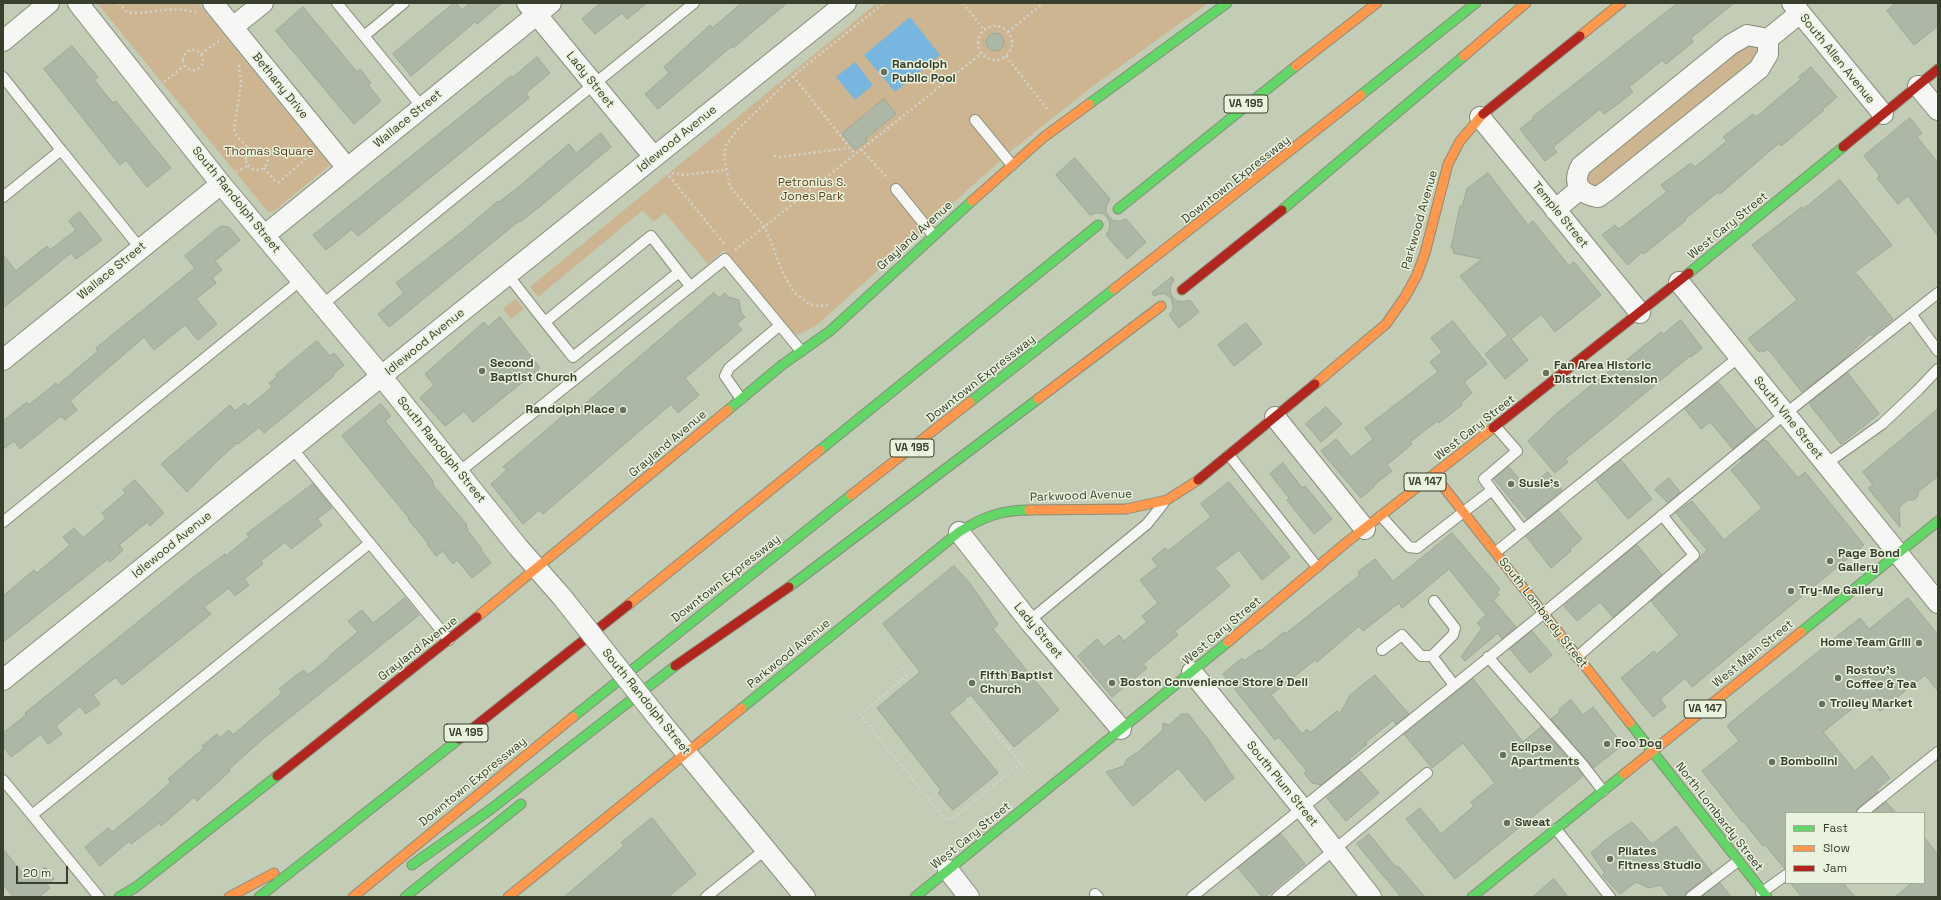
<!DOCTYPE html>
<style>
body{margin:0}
#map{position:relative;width:1941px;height:900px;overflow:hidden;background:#c3ccb4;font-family:"Space Grotesk",sans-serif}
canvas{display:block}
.frame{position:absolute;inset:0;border:4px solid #383f2d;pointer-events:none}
.legend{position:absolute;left:1785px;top:812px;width:140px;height:72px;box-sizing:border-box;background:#eaf3dd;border:1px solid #a3ab97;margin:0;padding:5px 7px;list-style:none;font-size:12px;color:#383f2d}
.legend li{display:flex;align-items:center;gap:8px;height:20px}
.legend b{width:20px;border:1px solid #a3ab97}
.scale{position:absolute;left:16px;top:866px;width:52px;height:18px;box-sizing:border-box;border:2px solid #383f2d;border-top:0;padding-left:5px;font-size:12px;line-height:14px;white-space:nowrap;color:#383f2d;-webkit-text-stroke:3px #eaf3dd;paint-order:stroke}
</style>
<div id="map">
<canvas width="1941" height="900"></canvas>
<div class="frame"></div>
<ul class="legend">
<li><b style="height:5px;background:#63d668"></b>Fast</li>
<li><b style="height:5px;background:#ff974d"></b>Slow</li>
<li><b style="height:5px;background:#b3261e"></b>Jam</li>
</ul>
<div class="scale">20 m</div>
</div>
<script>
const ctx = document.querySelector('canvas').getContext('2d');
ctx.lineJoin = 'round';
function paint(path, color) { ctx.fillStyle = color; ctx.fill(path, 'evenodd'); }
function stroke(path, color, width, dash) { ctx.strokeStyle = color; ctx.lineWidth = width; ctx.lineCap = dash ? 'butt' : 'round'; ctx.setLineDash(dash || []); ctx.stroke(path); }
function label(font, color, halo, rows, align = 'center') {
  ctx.font = font + ' "Space Grotesk",sans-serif'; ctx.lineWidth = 3; ctx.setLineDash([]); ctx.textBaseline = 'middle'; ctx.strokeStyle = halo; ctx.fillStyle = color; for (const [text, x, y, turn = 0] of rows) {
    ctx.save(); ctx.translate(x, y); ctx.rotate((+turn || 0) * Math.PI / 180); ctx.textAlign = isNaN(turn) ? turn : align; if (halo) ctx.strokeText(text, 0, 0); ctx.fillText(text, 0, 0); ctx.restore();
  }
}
paint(new Path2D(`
 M97 3H198L330 165 274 211 268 212Z
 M877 3H1208L1093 86 1011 151 818 324 800 334H794L724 250 708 264 665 213 653 222 643 210 538 297 530 287Z
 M1739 45H1757L1760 51V56L1600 188 1588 185 1584 175Z
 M516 299 524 309 511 319 503 309Z`), '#ccb590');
paint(new Path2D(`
 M910 17 940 55 895 92 864 55Z
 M855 62 873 85 855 100 836 77Z`), '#77b6df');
const building = new Path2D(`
 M454 3H456L462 10 470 3H502L477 24 475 22 411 76 393 54Z
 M601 3H647L627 19 622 13 595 34 582 19Z
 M742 3H787L733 48 732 46 658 109 645 94 669 73 664 67 710 25 712 28Z
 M1678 3H1734L1691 38 1693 42 1666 64 1662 60 1629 87 1633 92 1619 103 1604 114 1600 109 1553 147 1557 152 1545 161 1520 129 1534 118 1533 117Z
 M1896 3H1938V26L1914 45 1887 11Z
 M303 7 357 72 360 69 371 83 368 85 381 101 354 124 276 31Z
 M986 42a9 9 0 1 1 18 0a9 9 0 1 1-18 0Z
 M72 46 98 77 94 80 113 103 116 101 171 168 147 187 126 160 120 165 44 69Z
 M537 57 550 73 526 93 529 98 358 236 352 229 326 250 313 235 511 76 513 77Z
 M1811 67 1837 97 1823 109 1824 110 1781 146 1779 143 1720 194 1718 192 1685 219 1686 220 1644 254 1642 252 1628 265 1602 235 1615 225 1619 229 1667 192 1661 185 1691 163 1695 167 1727 141 1723 137 1753 114 1756 117 1801 79 1799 77Z
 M884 99 896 114 865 139 867 141 855 150 842 134Z
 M1910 118 1922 133 1917 137 1938 163V236L1908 196 1898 204 1877 178 1880 176 1864 156Z
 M601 133 611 147 538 208 520 222 519 221 389 327 378 314 404 293 396 283 463 231 498 201 499 202 516 189 569 144 576 153Z
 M1075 158 1110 199 1107 204 1106 211 1109 217 1114 221H1120L1126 219 1146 242 1127 259 1106 235 1109 230 1110 223 1107 217 1102 213H1096L1090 215 1056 175Z
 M1488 173 1528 225 1533 221 1569 266 1574 262 1601 295 1555 332 1541 314 1511 339 1528 360 1505 379 1485 354 1508 335 1460 276 1482 259 1453 253 1454 249 1451 248 1460 206 1462 207 1467 189Z
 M1840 180 1892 245 1855 272 1893 319 1872 336 1870 334 1840 363 1802 392 1768 349 1763 352 1762 350 1759 352 1748 339 1797 300 1752 245 1802 207 1803 209Z
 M80 212 102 240 76 259 71 253 3 308V255L16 271 47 246 50 250 76 230 69 221Z
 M221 226 229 227 240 240 215 261 222 270 212 278 216 283 196 299 217 324 198 340 185 325 154 350 144 337 70 401 77 410 65 420 61 416 20 449 14 441 3 449V421L27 402 29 405 56 383 58 385 98 351 96 348 195 268 185 256Z
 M1172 277 1174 280 1171 285 1170 291 1173 298 1177 301 1183 302 1190 300 1199 312 1179 328 1169 315 1173 310V305L1171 298 1165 294H1159L1154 296 1152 293Z
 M714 293 719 298 725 293 728 297 739 300 741 313 745 317 737 324 742 330 685 378 699 395 678 413 671 404 543 514 539 510 523 524 491 484 507 470 503 467 566 413 569 417Z
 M500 317 540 368 473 422 464 411 445 426 420 398 434 385 425 374 484 322 488 327Z
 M1681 320 1702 348 1691 357 1690 356 1565 459 1568 462 1555 473 1528 441 1556 414 1610 370 1612 372 1661 332 1663 334Z
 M1453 321 1487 364 1464 382 1472 393 1461 403 1462 405 1439 423 1437 421 1410 442 1412 444 1387 465 1392 471 1374 485 1375 486 1361 498 1321 451 1336 439 1351 457 1373 439 1365 428 1438 372 1430 362 1442 352 1431 338Z
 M1246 323 1262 344 1234 366 1218 345Z
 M317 341 330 356 334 353 344 365 333 374 334 376 264 433 259 427 238 444 237 443 214 464 187 492 161 464 230 405 235 411 245 403 248 407 272 387 269 383 277 377 276 375Z
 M1848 373 1879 414 1841 444 1810 405V402Z
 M1718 382 1756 429 1733 449 1710 422 1701 429 1685 409Z
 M381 404 391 416 385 421 433 481V485L467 525 466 526 468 529 467 530 482 549 481 550 491 563 472 578 457 560 453 564 443 551 436 556 427 544 428 543 408 519 409 518 342 436Z
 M1326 407 1342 424 1321 442 1306 424Z
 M1938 409V476L1918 492V496L1914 500H1908L1899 507 1900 527 1868 488 1873 485 1863 472Z
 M1764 440 1767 441 1798 478 1805 472 1864 545 1692 687 1685 678 1660 699 1666 707 1653 717 1621 678 1654 651 1657 654 1679 635 1651 601 1698 560 1707 550 1676 513 1692 501 1724 540 1762 508 1731 470 1742 461 1741 459Z
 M1621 460 1652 499 1628 519 1596 480Z
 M1283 463 1302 488 1305 486 1332 519 1314 534 1287 500 1289 498 1270 474Z
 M1509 467 1527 489 1548 472 1562 490 1527 519 1494 479Z
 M1669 478 1680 492 1668 503 1655 490Z
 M135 480 164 513 150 526 147 522 119 545 123 550 110 562 108 559 3 642V596L34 570 37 573 70 545 63 537 74 528 83 538 106 518 102 513 126 493 123 490Z
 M1229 482 1290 557 1262 580 1239 550 1215 568 1230 586 1175 631 1178 635 1143 664 1147 668 1112 697 1078 656 1097 639 1104 647 1119 635 1124 641 1147 622 1142 616 1158 603 1140 580 1158 566 1152 559 1165 548 1168 551 1211 517 1201 504Z
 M313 484 332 508 317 519 322 525 291 549 285 542 261 561 263 564 244 579 249 585 235 596 229 588 204 607 211 614 122 685 116 677 93 695 100 704 86 714 80 706 56 726 62 734 48 744 41 734 11 757 3 746V733L26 715 25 713 191 579 225 554 226 556 249 537 247 534Z
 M1558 510 1582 539 1570 549 1571 551 1551 568 1526 536Z
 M1452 533 1500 589 1497 592 1499 595 1493 600 1516 627 1502 639 1498 633 1465 661 1461 657 1482 628 1477 623 1486 615 1449 569 1402 608 1399 603 1363 631 1359 626 1317 662 1315 660 1271 695 1302 734 1307 729 1310 733 1337 711 1340 714 1350 695 1375 675 1409 714 1396 724 1393 720 1365 743 1367 744 1349 759 1351 761 1321 785 1312 783 1304 773 1307 771 1296 758 1279 737 1275 740 1223 674 1242 658 1244 661 1259 650 1261 651 1284 632 1285 634 1360 575 1358 572 1375 559 1393 581Z
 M1637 545 1662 575 1613 617 1600 602 1577 621 1564 606Z
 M954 566 969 582 998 624 993 629 1059 710 1014 747 971 695 949 713 998 773 953 810 938 793 941 790 877 708 920 672 883 624Z
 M405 598 419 615 264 738 229 769 230 771 197 801 194 797 161 826 159 823 131 844 129 841 100 866 85 847 108 828 112 832 144 806 171 782 168 779 204 748 202 746 217 734 220 738 229 730 233 735 282 693 279 689 294 677 304 670 308 675 330 657 329 656 358 632 348 621 362 610 373 623Z
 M1908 598 1938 635V691L1925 675 1880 711 1868 696 1823 732 1855 771 1872 756 1890 778 1876 790 1878 792 1858 808 1856 813H1786L1785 869 1765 845 1763 846 1743 821 1742 822 1702 771 1739 741 1727 726 1748 708 1860 618 1869 629Z
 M1532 631 1552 655 1530 673 1510 649Z
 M1473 679 1523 742 1541 727 1583 776 1455 879 1406 819 1420 808 1441 834 1474 806 1471 802 1495 783 1463 743 1432 768 1404 734Z
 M1571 700 1583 715 1593 707 1623 745 1593 768 1551 719 1560 712 1559 710Z
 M1182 714H1188L1207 738 1234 778 1205 801 1178 768 1133 806 1106 772 1124 766 1127 759 1138 752 1163 730V723L1169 725Z
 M1359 770 1379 793 1346 821 1327 798Z
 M1886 802 1896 813H1872Z
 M652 818 696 874 668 897H564L624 846 621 843Z
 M1632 822 1652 844 1676 826 1712 873 1687 892 1685 897H1670L1660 885 1649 888 1636 882 1620 894 1602 875 1605 873 1591 853 1607 839Z
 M1281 834 1305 864 1265 897H1262L1238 868Z
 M1369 834 1394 865 1400 868 1425 897H1401L1357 844Z
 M1924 837 1938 855V897H1895L1912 883H1924Z
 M3 849 28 880 45 867 54 879 47 885 50 888 39 897H13L3 884Z
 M1554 879 1568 897H1533Z
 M1720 883 1731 897H1702Z
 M1791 883H1843L1855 897H1802Z`);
paint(building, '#acb7a5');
stroke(building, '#9ca796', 1);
const lane = new Path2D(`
 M337 3 422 107
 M364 36 404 3
 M3 77 61 150
 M975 120 1012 165
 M896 189 933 235
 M3 197 61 150 140 248
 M679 272 691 287
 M508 275C529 302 551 330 573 357L679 272 651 236 545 322
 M322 305 694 3
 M1911 314 1938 351
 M741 399 725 376 729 368 779 326
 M292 448 449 640
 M1229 455 1317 567
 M1826 464 1882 424 1918 390 1938 369
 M459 472 725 259 801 351
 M1492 490 1484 479 1517 451 1496 427
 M1381 516 1409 547 1417 548 1492 490 1522 529
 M3 522 301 280
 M1496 552 1739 357
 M1029 621 1147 524 1163 504
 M1382 650 1402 635 1421 656H1432L1454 685
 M1432 656 1453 635 1455 628 1434 601
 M1488 657 1583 765 1603 791
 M1577 657 1694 555 1662 515
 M3 780 32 815
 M1862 813 1938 752
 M1556 829 1610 897
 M1761 893 1786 875
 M1095 894 1098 897
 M99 897 32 815 370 543
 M706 897 766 849
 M1192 897 1544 613 1785 414 1938 293
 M1277 897 1427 773
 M1691 897 1738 861`);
const street = new Path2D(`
 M78 3 221 184 374 367 518 547 562 597
 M213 3 347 168
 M527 3 654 157
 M1792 3 1883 114
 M233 27 263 3
 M1768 39V54L1759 69 1608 190 1598 197C1579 194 1572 183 1581 166L1730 45 1747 35 1768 39 1800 13
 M3 41 49 3
 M1918 86 1938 110
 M1480 117 1640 313
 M1555 210 1580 189
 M265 235 551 3
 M1679 282 1938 603
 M3 360 221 184
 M1275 417 1365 529
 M959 532 1029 621 1121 729
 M1192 672 1302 808 1371 897
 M3 680 846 3
 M661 722 805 897
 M948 870 969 897`);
const fast = new Path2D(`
 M1361 95 1476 3
 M1089 104 1227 3
 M1118 209 1296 66
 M1282 210 1464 56
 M1689 273 1843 147
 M970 402 1114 289
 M728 410 782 365 830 331 972 201
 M820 450 1098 225
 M789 587 1038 399
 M1801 632 1938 521
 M742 708 959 532C983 517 1001 510 1029 510
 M573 717 851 495
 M1630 723 1767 897
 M412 865 491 809 675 666
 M119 897 136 887 277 776
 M259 897 459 739
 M405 897 521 804
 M915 897 1228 642
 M1472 897 1624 774`);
const slow = new Path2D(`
 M1580 36 1621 3
 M1464 56 1526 3
 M1296 66 1377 3
 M972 201 1044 137 1089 104
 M1114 289 1361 95
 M1315 384 1386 324 1405 297 1417 275 1425 253 1448 164 1460 141 1483 114
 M1038 399 1161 306
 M1434 475 1630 723
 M851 495 970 402
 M1029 510 1126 509 1167 500 1198 480
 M628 605 820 450
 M477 617 728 410
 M1228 642 1347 542 1493 428
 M1624 774 1801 632
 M229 897 274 873
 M353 897 573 717
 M508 897 742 708`);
const jam = new Path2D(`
 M1483 114 1580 36
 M1843 147 1938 69
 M1182 290 1282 210
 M1493 428 1689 273
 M1198 480 1315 384
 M675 666 789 587
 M459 739 628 605
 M277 776 477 617`);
stroke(lane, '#878e7b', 12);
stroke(street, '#878e7b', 22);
stroke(fast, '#878e7b', 11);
stroke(slow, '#878e7b', 11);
stroke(jam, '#878e7b', 11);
stroke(new Path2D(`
 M119 3 127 12 132 13C155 13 174 5 197 13
 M963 3 984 30
 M978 43a17 17 0 1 1 34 0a17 17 0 1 1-34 0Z
 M1008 32 1043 3
 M183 60a10 10 0 1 1 20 0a10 10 0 1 1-20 0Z
 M201 54 220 40
 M1006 56 1048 110
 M239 65 241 83 234 128 235 134 250 150
 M793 76 855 154
 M164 82 184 66
 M246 159a11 11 0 1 1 22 0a11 11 0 1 1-22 0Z
 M861 149 888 179
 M774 156 779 157 850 148
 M264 168 275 181 279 182 308 157H314
 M236 172 248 166
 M666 172 725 245
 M667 172 684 175 726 170
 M735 250 982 53
 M828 305 819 306 809 304 793 291 783 273 765 227 730 187 724 156 726 145 737 130 793 76 884 3
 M898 663 907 675 860 715 945 819H952L1021 763
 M967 698 1029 773`), '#d1d4cd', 2.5, [2, 3]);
stroke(lane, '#f6f7f4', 10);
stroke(street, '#f6f7f4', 20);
stroke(fast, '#63d668', 9);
stroke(slow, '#ff974d', 9);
stroke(jam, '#b3261e', 9);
const streetBridge = new Path2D(`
 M562 597 661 722`);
stroke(streetBridge, '#878e7b', 22, []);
stroke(streetBridge, '#f6f7f4', 20);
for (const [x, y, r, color] of [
 [884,72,4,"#69705c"],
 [482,371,4,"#69705c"],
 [1546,373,4,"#69705c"],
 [623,410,4,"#69705c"],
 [1511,484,4,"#69705c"],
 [1830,561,4,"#69705c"],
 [1791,591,4,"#69705c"],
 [1919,643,4,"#69705c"],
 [1838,678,4,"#69705c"],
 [972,683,4,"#69705c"],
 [1112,683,4,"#69705c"],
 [1822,704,4,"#69705c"],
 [1607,744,4,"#69705c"],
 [1503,755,4,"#69705c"],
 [1772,762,4,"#69705c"],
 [1507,823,4,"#69705c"],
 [1610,859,4,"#69705c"]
]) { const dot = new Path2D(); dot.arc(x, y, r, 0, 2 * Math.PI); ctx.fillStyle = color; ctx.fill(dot); stroke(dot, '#eaf3dd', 1.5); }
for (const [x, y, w] of [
 [1246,104,44],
 [912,448,44],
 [1425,482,42],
 [1705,709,42],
 [466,733,44]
]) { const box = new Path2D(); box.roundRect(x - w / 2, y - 9, w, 18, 3); ctx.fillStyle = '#eaf3dd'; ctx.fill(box); stroke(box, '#383f2d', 1); }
label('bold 11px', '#383f2d', null, [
 ["VA 195",1246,104],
 ["VA 195",912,448],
 ["VA 147",1425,482],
 ["VA 147",1705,709],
 ["VA 195",466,733]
]);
label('12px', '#383f2d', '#eaf3dd', [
 ["South Allen Avenue",1837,59,51],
 ["Lady Street",590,80,51],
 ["Bethany Drive",280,86,51],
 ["Wallace Street",408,119,-39],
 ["Idlewood Avenue",677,139,-39],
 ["Downtown Expressway",1236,180,-38],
 ["South Randolph Street",236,200,51],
 ["Temple Street",1560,215,51],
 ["Parkwood Avenue",1420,220,-74],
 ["West Cary Street",1728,226,-39],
 ["Grayland Avenue",915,236,-42],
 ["Wallace Street",112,271,-39],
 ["Idlewood Avenue",425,342,-39],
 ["Downtown Expressway",981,379,-38],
 ["South Vine Street",1788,418,51],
 ["West Cary Street",1475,428,-38],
 ["Grayland Avenue",668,444,-40],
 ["South Randolph Street",441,450,51],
 ["Parkwood Avenue",1081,496,-2],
 ["Idlewood Avenue",172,545,-39],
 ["Downtown Expressway",726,579,-38],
 ["South Lombardy Street",1543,613,52],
 ["Lady Street",1038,631,50],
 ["West Cary Street",1222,631,-40],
 ["Grayland Avenue",418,649,-38],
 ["Parkwood Avenue",789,654,-39],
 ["West Main Street",1753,654,-39],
 ["South Randolph Street",646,702,51],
 ["Downtown Expressway",473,782,-39],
 ["South Plum Street",1282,784,51],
 ["North Lombardy Street",1719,817,52],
 ["West Cary Street",971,836,-39]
]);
label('bold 12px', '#383f2d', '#eaf3dd', [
 ["Randolph",892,65],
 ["Public Pool",892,79],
 ["Second",490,364],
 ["Baptist Church",490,378],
 ["Fan Area Historic",1554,366],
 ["District Extension",1554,380],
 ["Randolph Place",615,410,"right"],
 ["Susie's",1519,484],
 ["Page Bond",1838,554],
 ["Gallery",1838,568],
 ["Try-Me Gallery",1799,591],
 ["Home Team Grill",1911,643,"right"],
 ["Rostov's",1846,671],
 ["Coffee & Tea",1846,685],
 ["Fifth Baptist",980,676],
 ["Church",980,690],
 ["Boston Convenience Store & Deli",1120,683],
 ["Trolley Market",1830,704],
 ["Foo Dog",1615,744],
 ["Eclipse",1511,748],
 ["Apartments",1511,762],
 ["Bombolini",1780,762],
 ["Sweat",1515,823],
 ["Pilates",1618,852],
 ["Fitness Studio",1618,866]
], 'left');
label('12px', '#604120', '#eaf3dd', [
 ["Thomas Square",269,152],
 ["Petronius S.",812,183],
 ["Jones Park",812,197]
]);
</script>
